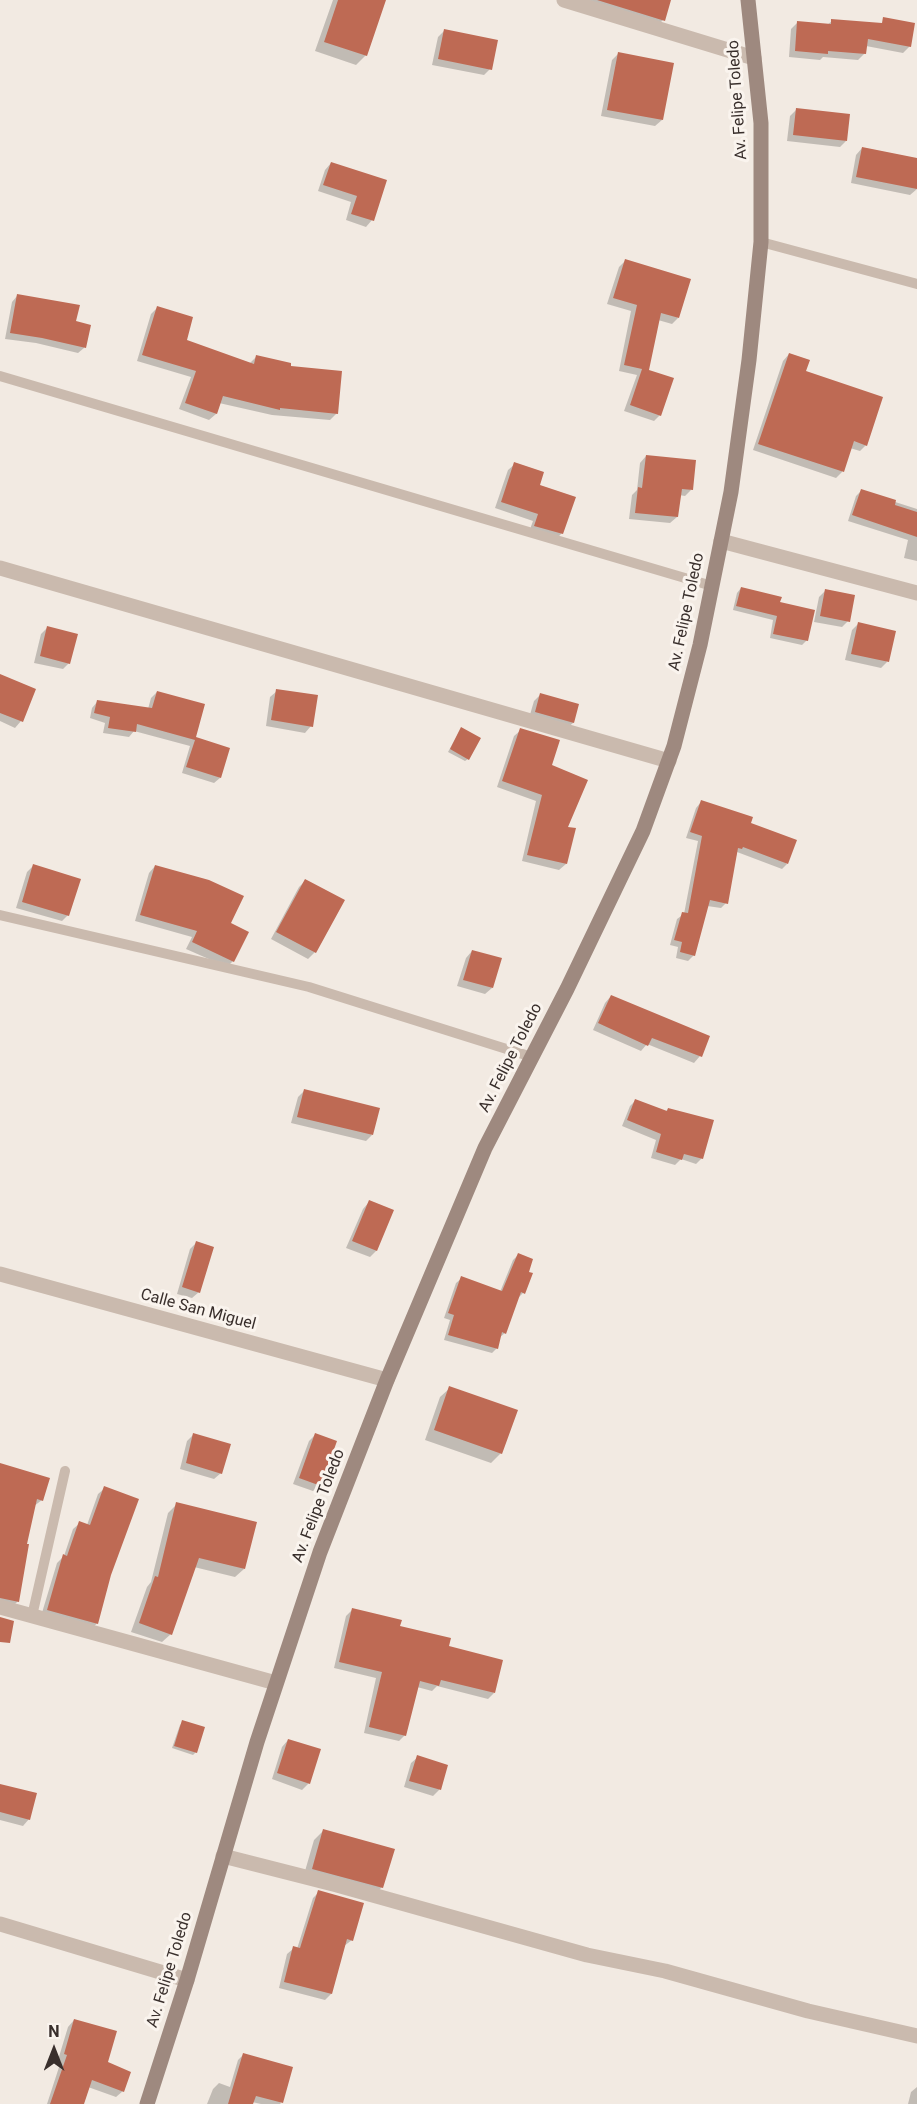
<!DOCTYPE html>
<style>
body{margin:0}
#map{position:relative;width:917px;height:2104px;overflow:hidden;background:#f2eae2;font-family:Roboto,sans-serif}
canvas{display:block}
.north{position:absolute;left:24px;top:2020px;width:60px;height:60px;-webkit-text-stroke:4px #faf4ee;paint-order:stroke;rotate:0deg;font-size:16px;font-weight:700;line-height:24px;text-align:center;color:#392f2c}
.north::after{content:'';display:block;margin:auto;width:21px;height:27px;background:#392f2c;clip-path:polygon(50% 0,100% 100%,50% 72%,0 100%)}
</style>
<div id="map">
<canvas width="917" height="2104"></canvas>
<div class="north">N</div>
</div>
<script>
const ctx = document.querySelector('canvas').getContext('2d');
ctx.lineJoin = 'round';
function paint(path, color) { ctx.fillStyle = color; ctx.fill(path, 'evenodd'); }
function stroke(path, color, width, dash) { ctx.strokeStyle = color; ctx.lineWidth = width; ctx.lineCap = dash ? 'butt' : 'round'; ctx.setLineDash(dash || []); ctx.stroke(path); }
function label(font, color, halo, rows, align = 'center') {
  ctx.font = font + ' Roboto,sans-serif'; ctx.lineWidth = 6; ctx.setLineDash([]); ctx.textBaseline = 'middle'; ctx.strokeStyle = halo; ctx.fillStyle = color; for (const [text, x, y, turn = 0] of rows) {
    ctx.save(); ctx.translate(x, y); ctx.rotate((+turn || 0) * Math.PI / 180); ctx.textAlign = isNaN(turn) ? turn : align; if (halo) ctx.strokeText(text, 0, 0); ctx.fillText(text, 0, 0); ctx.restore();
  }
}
paint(new Path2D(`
 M333 0H385L366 55 356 65 315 51Z
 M567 0H670L663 20 656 27Z
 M832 21 910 46 903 53 866 46 865 53 858 60 823 57 820 60 789 57 791 29 798 22 827 25Z
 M444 31 490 69 484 75 432 65 438 37Z
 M618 54 662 120 655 126 601 116 612 60Z
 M796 110 846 141 840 147 787 141 790 116Z
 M862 148 917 159V189L910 195 851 183 856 155Z
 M331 163 385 181 372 220 366 227 346 220 351 202 318 191 325 170Z
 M625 261 678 318 672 324 658 320 648 371 660 415 654 421 624 411 637 375 619 371 631 311 607 304 619 267Z
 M17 296 74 322 89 326 84 348 78 353 36 343 5 339 12 302Z
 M157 308 185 341 250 363 257 356 337 413 330 420 272 415 219 403 216 414 209 420 179 409 191 377 137 361 151 314Z
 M789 354 866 445 860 451 850 448 842 472 836 478 753 450 783 361Z
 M646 456 691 490 685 496 679 495 677 517 670 523 629 519 632 495 637 490 640 463Z
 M515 464 538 486 562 533 555 540 529 532 533 521 495 508 508 470Z
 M861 491 917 509V561L904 558 908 540 848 521 856 496Z
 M741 588 779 603 807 640 802 645 770 638 773 620 733 610 737 593Z
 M826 590 848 621 842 627 814 622 819 597Z
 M859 623 887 662 881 668 845 660 852 630Z
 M47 628 69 663 63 669 34 663 41 634Z
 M0 676 21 721 15 728 0 721Z
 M277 691 311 726 305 733 266 726 270 697Z
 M157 692 194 738 220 778 214 783 182 773 190 746 134 731 129 737 103 733 105 723 90 718 92 708 97 702 148 709 151 698Z
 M540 695 577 705 573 723 566 729 529 718 534 701Z
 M521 730 550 766 566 864 559 870 522 861 536 801 497 787 514 736Z
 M459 732 468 759 465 761 448 752Z
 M701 802 749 824 787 864 782 869 737 852 726 903 721 908 707 906 694 955 688 961 676 958 678 947 670 945 677 919 684 914 698 841 686 838 696 808Z
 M33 866 68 915 62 921 16 908 27 872Z
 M155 866 229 924 233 961 227 967 186 949 192 937 135 921 149 873Z
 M305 881 343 901 315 952 308 959 271 939 299 887Z
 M472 951 492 988 485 994 457 986 466 958Z
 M611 996 700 1056 694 1063 647 1044 641 1051 593 1030 605 1003Z
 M304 1091 372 1135 366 1141 291 1123 298 1097Z
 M636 1100 665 1112 668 1109 702 1158 696 1164 681 1159 675 1165 651 1158 656 1140 622 1126 630 1106Z
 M369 1202 376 1251 370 1257 346 1248 363 1209Z
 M196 1243 199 1292 192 1298 177 1294 190 1249Z
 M518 1255 523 1293 517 1299 505 1333 499 1338 497 1348 492 1353 444 1340 450 1320 444 1318 456 1283 462 1278 500 1292 513 1260Z
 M450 1388 501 1453 491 1463 425 1440 440 1397Z
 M193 1435 221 1473 214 1479 180 1469 187 1441Z
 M315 1435 320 1485 313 1491 293 1484 309 1441Z
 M0 1464 42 1500 34 1506 26 1545 18 1601 11 1608 0 1605Z
 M105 1488 110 1575 97 1623 91 1630 41 1616 57 1563 64 1556 73 1529 80 1523 87 1525 98 1494Z
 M177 1504 244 1569 235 1577 194 1567 171 1634 162 1642 131 1632 147 1587 151 1582 168 1513Z
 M352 1610 447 1647 494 1693 488 1699 437 1686 432 1691 417 1687 405 1735 399 1741 364 1733 376 1678 334 1668 346 1616Z
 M183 1722 196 1752 193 1755 172 1748 180 1725Z
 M288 1740 309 1783 302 1790 272 1779 282 1747Z
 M418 1757 447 1766 439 1790 433 1796 404 1787 411 1763Z
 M0 1788 29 1819 23 1826 0 1820Z
 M324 1830 382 1887 372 1897 303 1878 314 1840Z
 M319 1892 352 1940 344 1946 331 1994 325 2000 279 1988 287 1954 294 1948 297 1949 313 1898Z
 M74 2020 106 2063 123 2091 116 2097 88 2087 82 2104H47L61 2061 58 2060 68 2027Z
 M243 2055 281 2103 280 2104H261L252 2102 251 2104H207L213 2089 219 2083 230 2087 238 2060Z
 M917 2087V2104H908L911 2092Z`), '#0003');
paint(new Path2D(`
 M338 0H386L367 56 324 42Z
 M597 0H671L665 21Z
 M883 17 915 23 911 47 868 39 866 54 828 51V54L795 51 797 21 831 24V19L882 23Z
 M444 29 498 40 492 70 438 59Z
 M618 52 674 63 663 120 607 110Z
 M796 108 850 114 847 141 793 135Z
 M862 147 917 158V189L856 177Z
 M331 162 387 180 374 221 351 214 357 196 323 185Z
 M625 259 691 279 679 318 661 313 649 370 674 378 661 416 630 405 642 369 624 365 637 305 613 298Z
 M17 294 80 305 76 321 91 325 86 348 42 338 10 333Z
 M157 306 193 317 187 340 254 364 256 355 291 363V366L342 371 338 414 280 408V410L223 396 217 414 185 403 196 371 142 355Z
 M789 353 810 360 806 371 883 397 867 446 854 441 844 472 758 444Z
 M646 455 696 460 693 490 682 489 678 517 635 513 638 487 642 488Z
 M514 462 544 472 540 485 576 497 563 534 534 526 538 514 501 502Z
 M861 489 896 500 895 505 917 512V537L852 515Z
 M741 587 782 597 780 602 815 610 808 641 773 634 777 616 736 606Z
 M825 589 855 595 850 622 820 616Z
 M858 622 896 631 889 662 851 654Z
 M47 626 78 634 70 664 40 656Z
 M0 674 36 689 23 722 0 713Z
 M276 689 318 695 313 727 271 720Z
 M157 691 205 704 196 737 230 748 221 778 186 767 195 740 137 724 136 732 108 728 110 717 94 713 97 700 152 708Z
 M540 693 579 704 574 723 535 712Z
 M461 727 481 738 469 760 450 749Z
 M520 728 560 740 552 765 588 780 568 827 576 828 567 864 527 855 542 795 502 781Z
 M701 800 753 817 751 823 797 840 788 864 743 847 742 849 738 848 728 904 710 900 695 956 680 952 682 942 674 940 682 912 688 913 702 836 690 832Z
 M33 864 81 879 69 916 22 902Z
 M155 865 209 880 244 896 231 923 249 932 234 962 192 942 197 931 140 915Z
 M305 879 345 900 316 953 276 932Z
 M472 950 502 958 493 988 463 980Z
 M611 995 710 1036 702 1057 652 1038 648 1046 598 1023Z
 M304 1089 380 1108 373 1135 297 1117Z
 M635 1099 667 1111 668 1108 714 1120 703 1159 684 1154 682 1160 656 1152 661 1134 627 1120Z
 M369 1200 394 1210 377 1251 352 1241Z
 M196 1241 214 1247 200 1293 182 1287Z
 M518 1253 533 1259 529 1272 533 1273 525 1294 521 1292 506 1334 502 1332 498 1349 448 1335 454 1315 448 1313 461 1276 502 1291Z
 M449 1386 518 1410 502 1454 434 1430Z
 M193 1433 231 1444 222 1474 186 1463Z
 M315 1433 337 1441 321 1486 299 1478Z
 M0 1463 50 1478 43 1501 37 1499 27 1544H29L19 1602 0 1598Z
 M104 1486 139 1499 111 1575 98 1624 47 1610 63 1554 67 1556 79 1521 90 1525Z
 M176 1502 257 1522 245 1569 199 1558 172 1635 139 1623 155 1576 158 1577Z
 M352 1608 402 1620 400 1626 451 1638 449 1646 503 1660 495 1693 441 1680 439 1686 420 1681 406 1736 369 1727 382 1672 339 1662Z
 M0 1617 14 1621 10 1643 0 1642Z
 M182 1720 205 1727 197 1753 174 1746Z
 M288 1739 321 1749 310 1784 277 1773Z
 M417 1755 448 1765 441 1790 409 1781Z
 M0 1784 37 1793 30 1820 0 1812Z
 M323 1829 395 1849 383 1888 312 1869Z
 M318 1890 364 1903 353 1941 347 1939 332 1994 284 1982 293 1946 300 1948Z
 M74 2019 117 2031 108 2062 131 2072 124 2092 92 2080 84 2104H50L67 2055 64 2054Z
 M243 2053 293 2067 283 2103 256 2096 253 2104H228Z`), '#be6a54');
stroke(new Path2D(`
 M761 242 917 284
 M0 376 712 586
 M0 915 309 987 532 1057
 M32 1616 65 1471`), '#cabaae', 10);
stroke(new Path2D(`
 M564 0 754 58
 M721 541 917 593
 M0 568 669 761
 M0 1274 387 1380
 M0 1607 276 1683
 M223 1856 337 1885 587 1955 665 1971 808 2011 917 2036
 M0 1924 187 1980`), '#cabaae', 15);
stroke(new Path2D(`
 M147 2104 187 1980 257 1742 320 1552 387 1380 485 1148 567 989 643 831 674 746 700 645 731 492 749 360 761 242V123L748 0`), '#9e897f', 15);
label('16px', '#392f2c', '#faf4ee', [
 ["Av. Felipe Toledo",738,100,-94],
 ["Av. Felipe Toledo",687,612,-78],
 ["Av. Felipe Toledo",511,1058,-63],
 ["Calle San Miguel",198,1310,15],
 ["Av. Felipe Toledo",319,1506,-69],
 ["Av. Felipe Toledo",170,1970,-73]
]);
</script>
